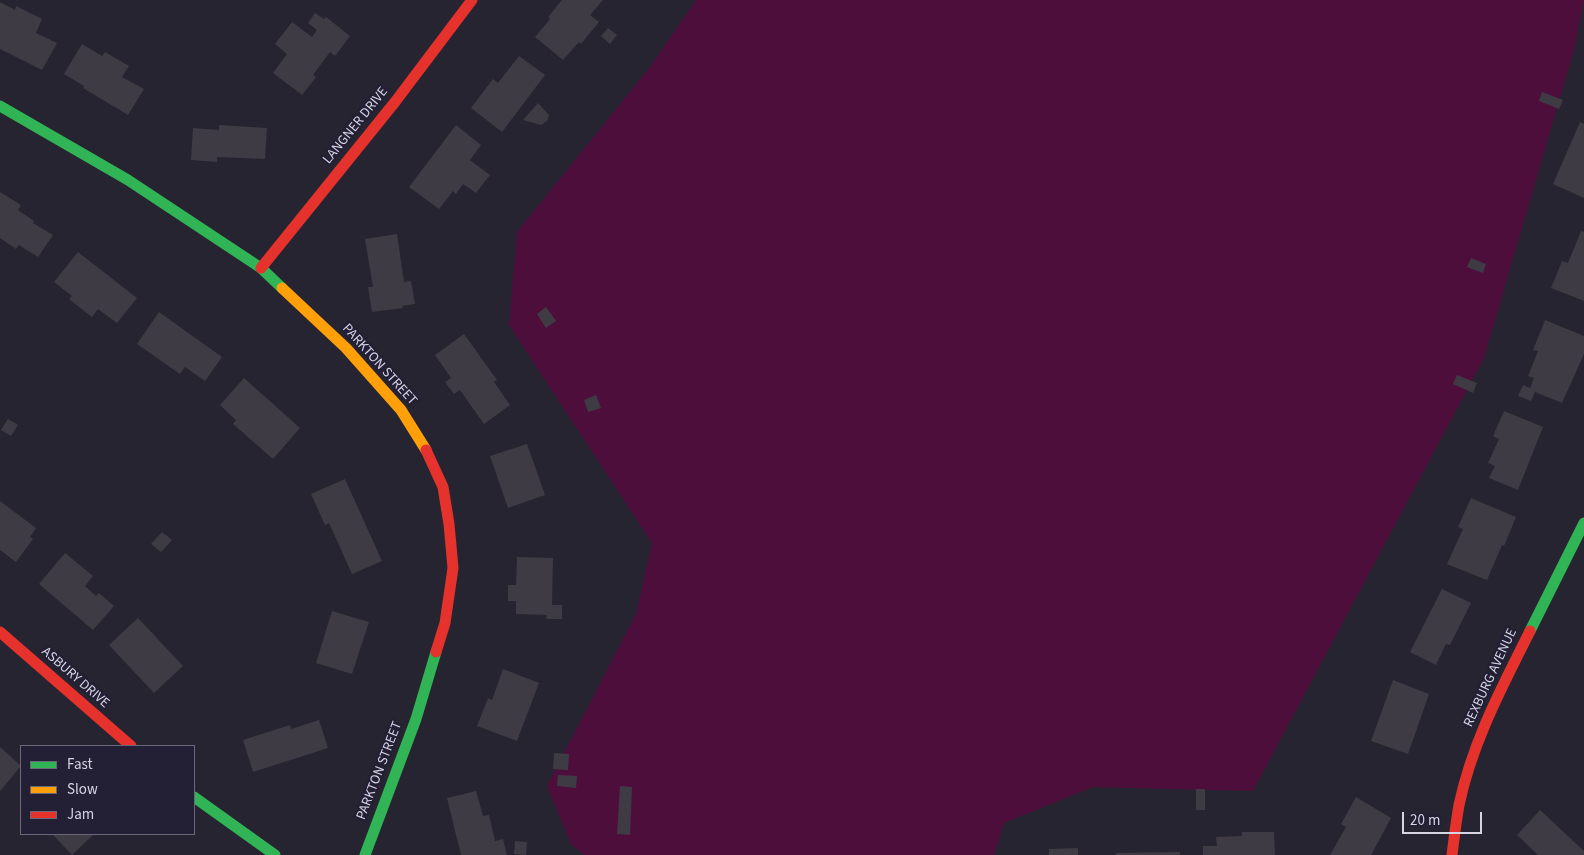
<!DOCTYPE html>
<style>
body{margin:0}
#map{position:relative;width:1584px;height:855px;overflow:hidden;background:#262430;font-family:"Source Sans 3",sans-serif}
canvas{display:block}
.legend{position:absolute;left:20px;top:745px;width:175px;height:90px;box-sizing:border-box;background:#231f35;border:1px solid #6b677b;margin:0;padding:6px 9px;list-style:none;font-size:15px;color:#d6d4e3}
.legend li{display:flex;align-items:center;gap:10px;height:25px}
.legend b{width:25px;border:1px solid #6b677b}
.scale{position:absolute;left:1402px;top:812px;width:80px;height:22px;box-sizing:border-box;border:2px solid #d6d4e3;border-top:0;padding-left:6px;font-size:15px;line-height:18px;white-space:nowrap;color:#d6d4e3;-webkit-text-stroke:4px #231f35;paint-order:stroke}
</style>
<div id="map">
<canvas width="1584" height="855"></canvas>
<ul class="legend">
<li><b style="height:6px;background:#30b455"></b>Fast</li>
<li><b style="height:6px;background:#ff9f0a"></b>Slow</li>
<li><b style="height:6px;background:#e5322d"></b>Jam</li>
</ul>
<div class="scale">20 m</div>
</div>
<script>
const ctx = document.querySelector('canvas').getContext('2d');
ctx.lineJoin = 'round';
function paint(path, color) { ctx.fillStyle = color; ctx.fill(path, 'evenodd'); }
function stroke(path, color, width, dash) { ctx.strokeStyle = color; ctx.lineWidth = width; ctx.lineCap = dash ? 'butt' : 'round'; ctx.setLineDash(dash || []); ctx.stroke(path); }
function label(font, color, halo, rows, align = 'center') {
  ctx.font = font + ' "Source Sans 3",sans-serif'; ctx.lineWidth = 4.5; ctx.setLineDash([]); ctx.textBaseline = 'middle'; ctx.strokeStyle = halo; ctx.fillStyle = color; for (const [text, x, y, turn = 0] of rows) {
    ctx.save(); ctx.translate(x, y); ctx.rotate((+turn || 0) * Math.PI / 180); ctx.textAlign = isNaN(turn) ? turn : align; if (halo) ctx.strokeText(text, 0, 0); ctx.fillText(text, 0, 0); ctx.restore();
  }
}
paint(new Path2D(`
 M696 0H1584L1574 50 1484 358 1253 791 1093 787 1004 823 994 855H585L571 844 547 786 636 614 652 543 509 325 517 232 650 67Z`), '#4e0e3b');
paint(new Path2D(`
 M562 0H603L590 15 599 22 581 44 579 42 563 60 535 37 550 19 548 17Z
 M0 2 15 10 16 6 42 19 36 33 57 43 42 70 0 49Z
 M315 13 324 19 326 17 350 36 335 56 330 52 313 75 316 77 302 95 273 73 287 54 275 44 292 22 312 37 317 30 308 23Z
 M608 28 617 35 610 44 601 36Z
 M82 44 102 56 105 52 129 66 122 77 144 89 128 115 83 88 84 86 64 74Z
 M519 56 545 75 502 132 471 108 493 79 498 83Z
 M1542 92 1563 100 1559 109 1539 101Z
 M538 103 549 115 547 121 541 125 523 120Z
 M1580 122 1584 124V198L1553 184Z
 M219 125 267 128 265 159 217 157V162L191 160 193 128 219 130Z
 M456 125 481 145 470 160 490 175 476 193 463 184 456 194 453 191 439 209 409 187Z
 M0 192 21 205 18 210 34 221 33 223 53 235 38 257 19 245 16 249 0 238Z
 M1581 231 1584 232V301L1551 288 1562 261 1568 263Z
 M397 234 404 282 411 281 415 304 402 306 403 308 372 312 368 287H373L365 239Z
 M78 252 137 298 117 323 98 309 92 317 69 299 72 296 54 282Z
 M1471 258 1486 264 1483 273 1467 267Z
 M546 307 556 321 546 328 537 314Z
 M159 312 222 357 205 381 185 367 180 374 137 344Z
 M1545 320 1584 336V354L1562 403 1535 392 1531 401 1518 396 1523 385 1530 388 1534 378 1528 376 1538 351 1533 350Z
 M464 334 497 380 494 382 510 405 484 424 460 390 454 394 445 382 451 378 435 355Z
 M1457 375 1477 383 1473 393 1453 384Z
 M244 378 300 428 273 459 233 424 236 420 220 405Z
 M596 395 601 408 588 412 584 400Z
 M1504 411 1543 427 1518 490 1489 478 1495 466 1488 463 1499 439 1493 436Z
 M8 419 18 425 11 436 1 430Z
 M527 444 545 495 508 508 490 456Z
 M345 479 382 561 352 574 329 523 325 525 311 494Z
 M1471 498 1516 517 1504 546 1502 545 1487 580 1447 564 1463 529 1458 527Z
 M0 501 36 528 30 537 33 539 16 562 0 550Z
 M162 532 172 540 161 552 151 544Z
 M65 553 93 576 85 586 96 596 99 593 114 606 93 630 39 584Z
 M517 557 553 558 552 605H562V619H546L547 615 516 614V601H508V585H516Z
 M1442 589 1471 603 1450 645 1446 644 1436 665 1410 652Z
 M332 611 369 622 352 674 316 663Z
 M138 618 183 666 154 693 109 645Z
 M503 669 539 683 517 741 477 726 488 698 492 700Z
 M1393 680 1429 694 1408 754 1371 741Z
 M319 720 328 748 253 772 243 740 290 725 291 729Z
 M0 747 21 766 0 791Z
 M554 753 569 754 568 770 553 769Z
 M558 775 577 776 576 788 557 786Z
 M620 786 632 787 630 835 617 834Z
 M1196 789H1205V810H1196Z
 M476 791 483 816 489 815 495 841 503 839 507 855H461L447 798Z
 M1356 797 1391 818 1371 855H1330L1346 827 1341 824Z
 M1540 810 1584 851V855H1538L1517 835Z
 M1242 832H1274L1275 855H1203V846H1217L1216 837 1242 836Z
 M52 834H91L92 836 72 855Z
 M515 841 527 842 526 855 514 854Z
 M1078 848V855H1049V849Z
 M1180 852V855H1116V853Z`), '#3f3b44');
stroke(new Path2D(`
 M0 106 128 180 261 268 282 288
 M1530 631 1584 523
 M194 797 275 855
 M365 855 416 719 436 652`), '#30b455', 11);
stroke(new Path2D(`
 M282 288 346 348 401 410 426 450`), '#ff9f0a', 11);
stroke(new Path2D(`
 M261 268 395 102 472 0
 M426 450 443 487 449 524 453 568 445 623 436 652
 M0 632 131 746
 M1452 855C1454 839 1456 822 1459 805 1472 743 1502 687 1530 631`), '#e5322d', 11);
label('14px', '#d6d4e3', '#231f35', [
 ["LANGNER DRIVE",356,126,-51],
 ["PARKTON STREET",379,365,48],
 ["ASBURY DRIVE",75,678,41],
 ["REXBURG AVENUE",1491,678,-65],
 ["PARKTON STREET",380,771,-69]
]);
</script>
